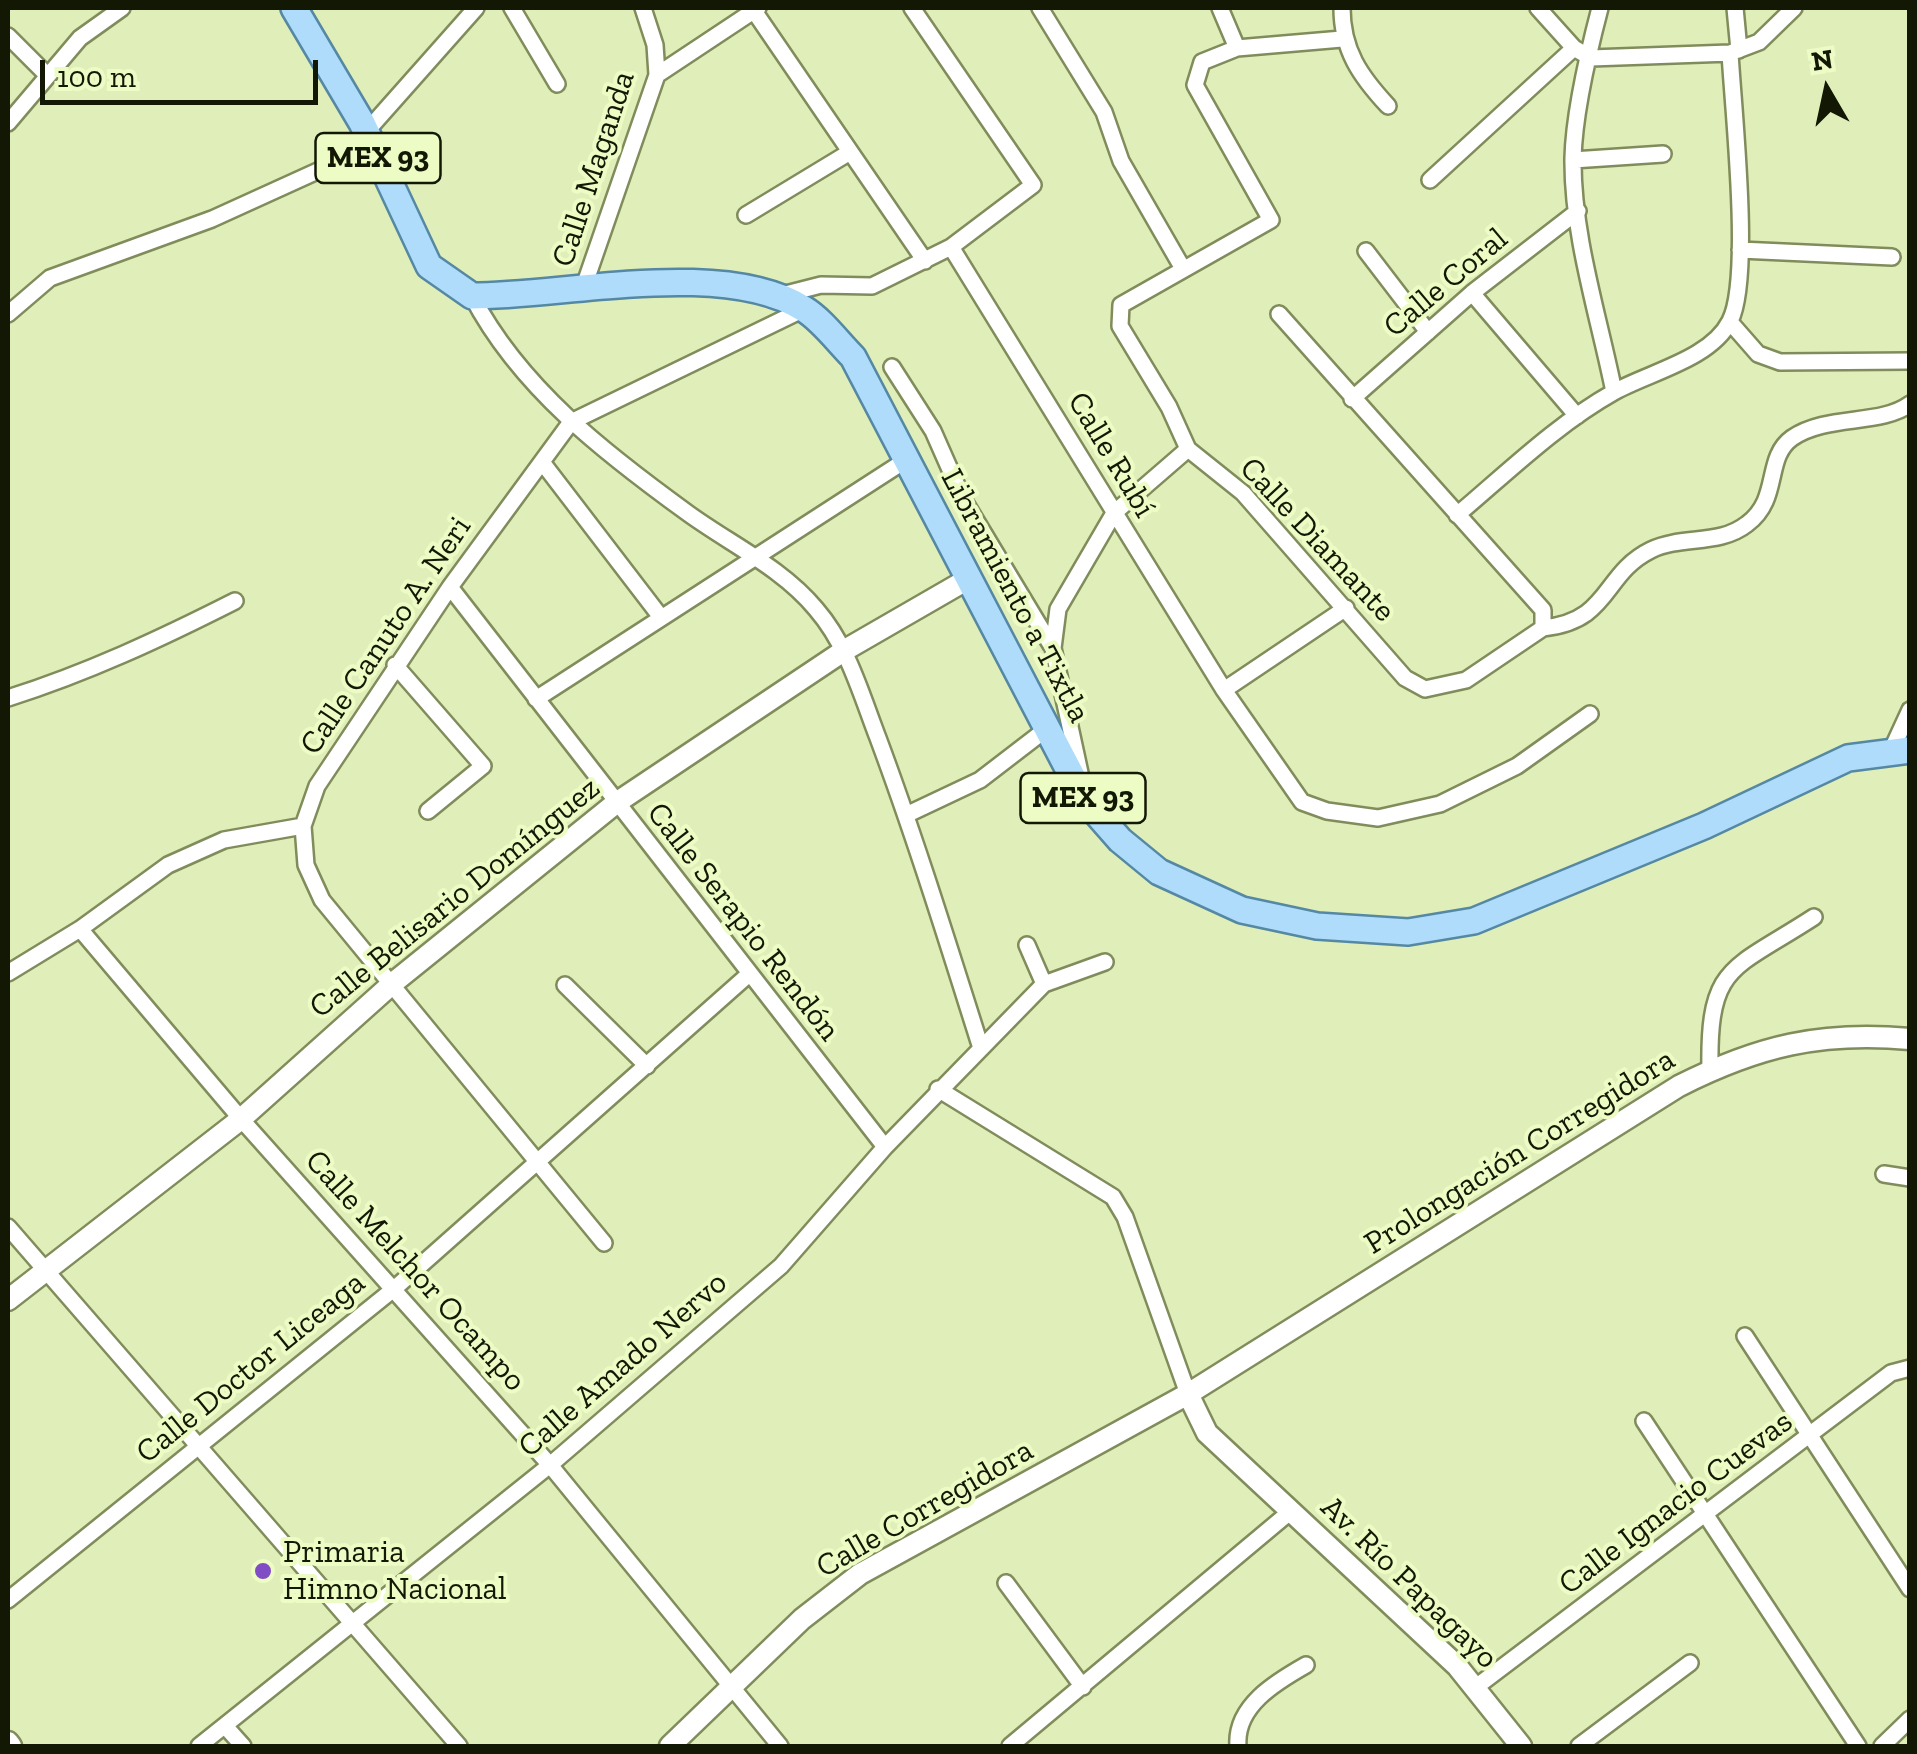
<!DOCTYPE html>
<meta charset="utf-8">
<style>
body{margin:0}
#map{position:relative;width:1917px;height:1754px;overflow:hidden;background:#e0eeb9;font-family:"Zilla Slab",serif}
canvas{display:block}
.frame{position:absolute;inset:0;border:10px solid #131805;pointer-events:none}
.north{position:absolute;left:1777px;top:40px;width:100px;height:100px;-webkit-text-stroke:8px #edfbc5;paint-order:stroke;rotate:351deg;font-size:28px;font-weight:700;line-height:40px;text-align:center;color:#131805}
.north::after{content:'';display:block;margin:auto;width:35px;height:45px;background:#131805;clip-path:polygon(50% 0,100% 100%,50% 72%,0 100%)}
.scale{position:absolute;left:40px;top:60px;width:278px;height:45px;box-sizing:border-box;border:5px solid #131805;border-top:0;padding-left:12px;font-size:30px;line-height:35px;white-space:nowrap;color:#131805;-webkit-text-stroke:8px #edfbc5;paint-order:stroke}
</style>
<div id="map">
<canvas width="1917" height="1754"></canvas>
<div class="frame"></div>
<div class="north">N</div>
<div class="scale">100 m</div>
</div>
<script>
const ctx = document.querySelector('canvas').getContext('2d');
ctx.lineJoin = 'round';
function stroke(path, color, width, dash) { ctx.strokeStyle = color; ctx.lineWidth = width; ctx.lineCap = dash ? 'butt' : 'round'; ctx.setLineDash(dash || []); ctx.stroke(path); }
function label(font, color, halo, rows, align = 'center') {
  ctx.font = font + ' "Zilla Slab",serif'; ctx.lineWidth = 8; ctx.setLineDash([]); ctx.textBaseline = 'middle'; ctx.strokeStyle = halo; ctx.fillStyle = color; for (const [text, x, y, turn = 0] of rows) {
    ctx.save(); ctx.translate(x, y); ctx.rotate((+turn || 0) * Math.PI / 180); ctx.textAlign = isNaN(turn) ? turn : align; if (halo) ctx.strokeText(text, 0, 0); ctx.fillText(text, 0, 0); ctx.restore();
  }
}
const minor = new Path2D(`
 M512 8 557 84
 M752 8 925 261
 M1040 8 1104 112 1121 161 1182 267
 M1220 8 1237 48
 M1342 8C1342 50 1360 76 1388 106
 M1538 8 1574 48
 M1600 8C1589 50 1574 116 1573 158 1572 235 1599 317 1614 392
 M1735 8 1739 50
 M8 36 47 75
 M1342 39 1237 48 1202 62 1195 85 1271 220 1121 305 1120 326 1169 407 1188 449 1243 493 1405 678 1425 689 1466 680 1543 628
 M657 75 758 8
 M8 123 80 38 122 8
 M1573 160 1663 154
 M1430 180 1574 48 1591 58 1730 53 1759 42 1794 8
 M746 215 850 152
 M951 247 1224 690 1302 802 1327 811 1378 818 1440 804 1517 766 1590 714
 M1740 250 1892 257
 M1366 251 1428 332
 M583 289 657 75 655 45 643 8
 M1472 293 1577 416
 M472 296C520 388 606 454 689 514 732 545 782 568 816 609 848 646 861 694 878 738 916 840 948 944 981 1048
 M774 297 821 285 872 286 951 247 1033 185 912 8
 M8 314 50 278 212 219 322 169 366 132 476 8
 M1279 314 1543 610V628
 M1730 322 1758 354 1780 362 1910 361
 M892 367 933 431 963 499 1051 645
 M1352 399 1472 293 1578 211
 M542 462 660 616
 M1457 515C1508 472 1557 424 1614 392 1650 372 1711 359 1730 321 1752 278 1733 109 1730 53
 M450 587 885 1147
 M1543 628C1611 621 1602 574 1651 550 1682 535 1719 546 1747 524 1781 499 1764 458 1792 438 1827 414 1880 426 1910 404
 M395 665 483 766 428 811
 M1224 690 1346 608
 M8 698C87 673 160 639 235 601
 M536 699 906 460
 M1892 749 1910 710
 M1082 782 1053 648 1058 609 1114 513 1188 449
 M906 815 980 780 1049 727
 M80 929 241 1119 550 1465 780 1746
 M1027 945 1044 984
 M8 973 80 929 168 865 224 840 303 826
 M565 985 647 1066
 M1710 1071C1708 964 1731 971 1814 917
 M938 1089 1113 1197 1125 1217 1188 1394
 M1884 1174 1910 1178
 M8 1227 459 1746
 M604 1243 322 900 306 865 303 826 317 786 450 587 571 422 804 309
 M1745 1336 1910 1589
 M1644 1421 1858 1746
 M1006 1583 1083 1687
 M8 1600 395 1288 748 975
 M1476 1687 1891 1373 1910 1368
 M225 1726 243 1746
 M199 1746 550 1465 781 1266 885 1147 1044 984 1105 962
 M1010 1746 1291 1511
 M1238 1746C1235 1706 1276 1682 1306 1665
 M1579 1746 1690 1663
 M1882 1746 1910 1719`);
const tertiary = new Path2D(`
 M8 1300 241 1119 393 983 616 803 845 650 968 579
 M1188 1394 1207 1433 1457 1666 1521 1746
 M8 1742 11 1746
 M670 1746 802 1619 860 1574 1188 1394 1679 1086C1758 1046 1821 1031 1910 1039`);
const primary = new Path2D(`
 M294 8 362 123 429 266 472 296C565 296 723 258 804 309 822 320 838 342 853 357L1084 799 1120 840 1159 872 1242 910 1317 926 1408 932 1474 921 1704 826 1848 758 1910 750`);
stroke(minor, '#808c5b', 20);
stroke(tertiary, '#808c5b', 25);
stroke(primary, '#5588a3', 30);
stroke(minor, '#fff', 15);
stroke(tertiary, '#fff', 20);
stroke(primary, '#afdcfb', 25);
for (const [x, y, r, color] of [
 [263,1571,10,"#804dc4"]
]) { const dot = new Path2D(); dot.arc(x, y, r, 0, 2 * Math.PI); ctx.fillStyle = color; ctx.fill(dot); stroke(dot, '#edfbc5', 4); }
for (const [x, y, w] of [
 [378,158,125],
 [1083,798,125]
]) { const box = new Path2D(); box.roundRect(x - w / 2, y - 25, w, 50, 8); ctx.fillStyle = '#edfbc5'; ctx.fill(box); stroke(box, '#131805', 2.5); }
label('bold 30px', '#131805', null, [
 ["MEX 93",378,158],
 ["MEX 93",1083,798]
]);
label('32px', '#131805', '#edfbc5', [
 ["Calle Maganda",594,169,-72],
 ["Calle Coral",1446,283,-40],
 ["Calle Rubí",1111,455,59],
 ["Calle Diamante",1317,540,47],
 ["Libramiento a Tixtla",1015,596,62],
 ["Calle Canuto A. Neri",386,636,-56],
 ["Calle Belisario Domínguez",455,898,-39],
 ["Calle Serapio Rendón",743,922,52],
 ["Prolongación Corregidora",1520,1152,-32],
 ["Calle Melchor Ocampo",415,1271,48],
 ["Calle Amado Nervo",623,1365,-41],
 ["Calle Doctor Liceaga",251,1368,-39],
 ["Calle Ignacio Cuevas",1676,1503,-37],
 ["Calle Corregidora",925,1509,-30],
 ["Av. Río Papagayo",1409,1583,44]
]);
label('32px', '#131805', '#edfbc5', [
 ["Primaria",283,1553],
 ["Himno Nacional",283,1590]
], 'left');
</script>
